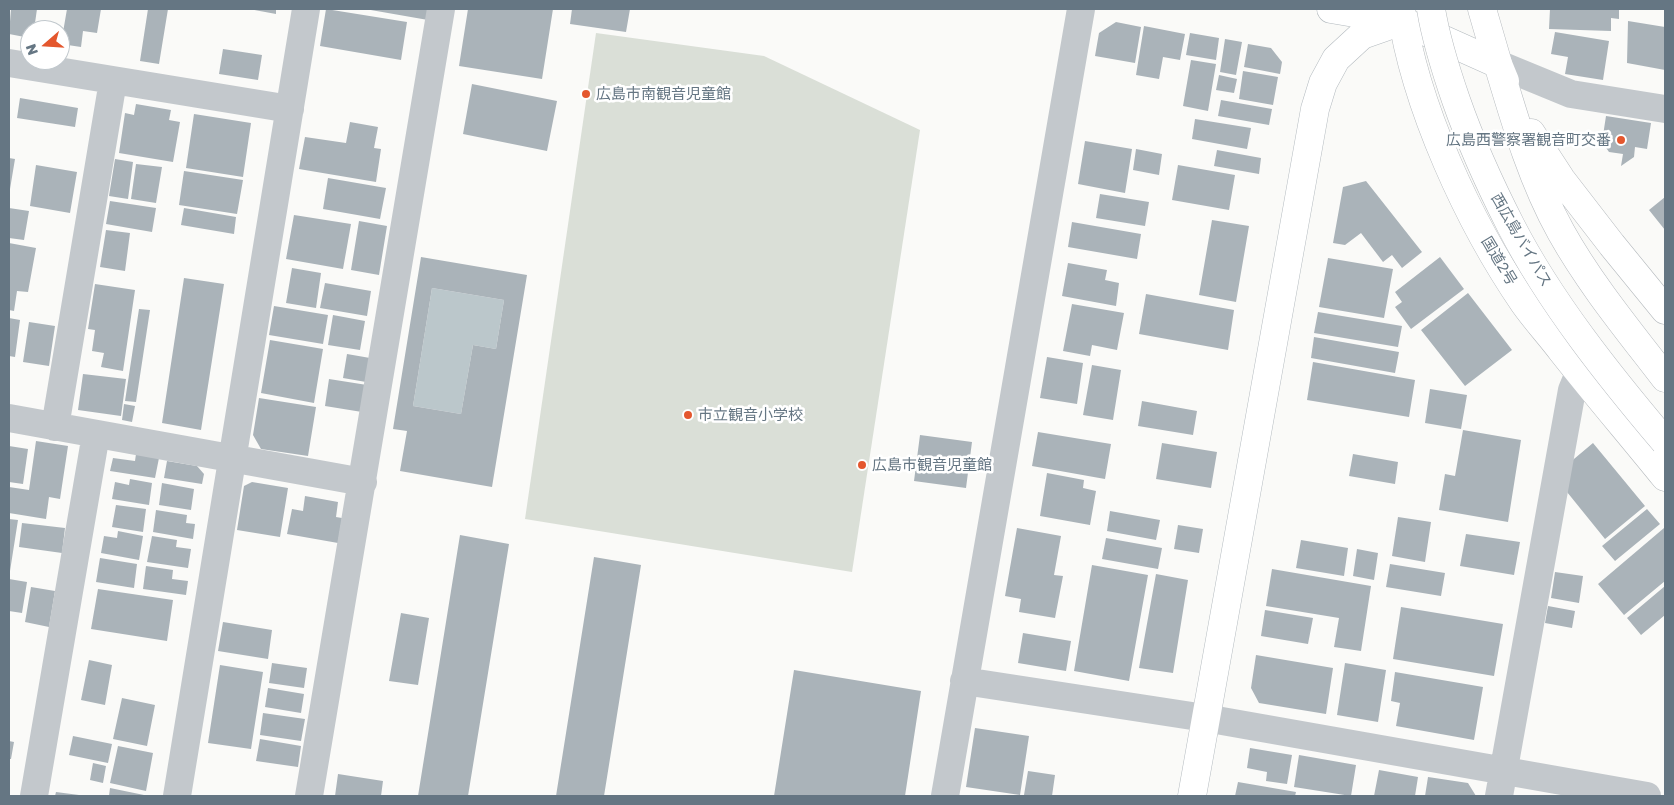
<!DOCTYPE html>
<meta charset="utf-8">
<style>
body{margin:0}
#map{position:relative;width:1674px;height:805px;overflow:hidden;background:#fafaf8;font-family:"Golos Text",sans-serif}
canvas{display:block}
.frame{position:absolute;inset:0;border:10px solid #657683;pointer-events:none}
.north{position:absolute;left:20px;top:20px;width:50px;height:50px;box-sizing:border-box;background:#fff;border:1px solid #c1c8cd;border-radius:50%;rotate:251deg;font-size:14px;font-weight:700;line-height:20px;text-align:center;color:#657683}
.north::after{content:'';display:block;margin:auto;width:18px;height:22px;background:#e4572e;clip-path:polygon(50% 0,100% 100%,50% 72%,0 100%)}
</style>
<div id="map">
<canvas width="1674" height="805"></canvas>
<div class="frame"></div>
<div class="north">N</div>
</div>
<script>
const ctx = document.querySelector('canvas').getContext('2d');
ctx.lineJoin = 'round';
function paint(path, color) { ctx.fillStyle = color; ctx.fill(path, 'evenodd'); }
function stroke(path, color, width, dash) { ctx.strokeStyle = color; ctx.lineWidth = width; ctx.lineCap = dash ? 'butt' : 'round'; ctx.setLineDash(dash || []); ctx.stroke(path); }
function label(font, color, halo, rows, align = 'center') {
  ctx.font = font + ' "Golos Text","Noto Sans JP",sans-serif'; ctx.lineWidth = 5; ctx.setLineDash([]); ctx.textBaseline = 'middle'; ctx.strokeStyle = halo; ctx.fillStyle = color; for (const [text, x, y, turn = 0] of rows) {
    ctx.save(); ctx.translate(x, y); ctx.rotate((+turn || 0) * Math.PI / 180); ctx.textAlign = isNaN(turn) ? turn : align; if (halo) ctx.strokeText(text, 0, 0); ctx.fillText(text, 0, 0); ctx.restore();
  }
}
paint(new Path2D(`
 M596 33 764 56 920 130 852 572 525 519Z`), '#dadfd7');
paint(new Path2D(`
 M432 288 504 300 496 349 473 345 461 414 413 406Z`), '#bbc7cb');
paint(new Path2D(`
 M11 9H37L34 30H30V38L9 34Z
 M67 9H101L97 33 83 31 81 47 61 44Z
 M148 9H168L159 64 140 61Z
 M249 9H276V14Z
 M326 9 407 22 401 60 320 46Z
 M365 9H430L428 20Z
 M468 9H553L542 79 459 66Z
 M572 9H630L626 32 570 24Z
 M1550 9H1619V19L1611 18V31L1549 29Z
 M1628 21 1665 27V70L1627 63Z
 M1116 22 1141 27 1135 63 1095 56 1099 33Z
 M1144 26 1185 34 1180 60 1163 57 1159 79 1136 75Z
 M1555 32 1609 41 1603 80 1565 74 1568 57 1551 54Z
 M1190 33 1219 38 1216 60 1186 55Z
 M1225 39 1242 42 1236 75 1220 72Z
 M1248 44 1271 48 1282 62 1280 74 1244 67Z
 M223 49 262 55 258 80 219 74Z
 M1191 60 1216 64 1208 111 1183 106Z
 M1243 71 1278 77 1273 105 1239 99Z
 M1219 75 1237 79 1234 93 1216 90Z
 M472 84 557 101 547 151 463 134Z
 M20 98 78 108 75 127 17 118Z
 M1221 100 1272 109 1269 125 1218 116Z
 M136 104 171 110 169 120 180 122 173 162 119 153 125 113 134 115Z
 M194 114 251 123 243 177 186 168Z
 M1606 116 1651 123 1647 149 1635 147 1634 157 1621 166 1623 154 1609 152 1602 142Z
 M1195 119 1251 128 1247 149 1192 139Z
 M350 122 378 127 374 148 381 149 376 182 299 169 305 137 346 143Z
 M1085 141 1132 149 1125 193 1078 184Z
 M1136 149 1162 154 1159 175 1133 170Z
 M1217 150 1261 158 1259 174 1214 166Z
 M9 158 15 159 10 189 9 188Z
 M115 159 133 162 128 199 109 196Z
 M136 164 162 167 156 203 131 199Z
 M36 165 77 172 70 213 30 206Z
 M1178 165 1235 175 1229 210 1172 200Z
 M184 171 243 180 237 214 179 205Z
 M328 178 386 188 380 219 323 209Z
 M1366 181 1422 252 1402 268 1392 255 1383 262 1361 233 1345 245 1333 243 1343 187Z
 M1100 194 1149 202 1145 226 1096 218Z
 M1665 197V230L1649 210Z
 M110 201 156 208 152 232 106 224Z
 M9 208 29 211 24 240 9 238Z
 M184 208 236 217 234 234 181 225Z
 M294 215 351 224 343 269 286 259Z
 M1212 220 1249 226 1236 302 1199 295Z
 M359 221 387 226 379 275 351 270Z
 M1072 222 1141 234 1137 259 1068 247Z
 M106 230 130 233 125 271 100 267Z
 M9 243 36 248 28 292 17 291 14 311 9 310Z
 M421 257 527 275 492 487 400 471 407 431 393 429ZM432 288 504 300 496 349 473 345 461 414 413 406Z
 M1440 257 1464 289 1411 329 1395 307 1402 302 1395 292Z
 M1328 258 1393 269 1384 318 1319 307Z
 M1068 263 1107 270 1105 280 1119 283 1116 306 1062 296Z
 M292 268 321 273 316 308 286 303Z
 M184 278 224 284 201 430 162 423Z
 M325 283 371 291 367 316 320 308Z
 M95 284 135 290 123 371 101 367 104 353 92 351 95 330 88 329Z
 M1468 293 1512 350 1465 386 1421 330Z
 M1146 294 1234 310 1228 350 1139 334Z
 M1072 304 1124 313 1117 350 1092 345 1090 356 1063 351Z
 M274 306 328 315 323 344 269 335Z
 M139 309 150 310 136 402 125 401Z
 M1318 312 1402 326 1398 347 1314 333Z
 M333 315 365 321 360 350 328 345Z
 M9 318 20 320 15 357 9 356Z
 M29 322 55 326 49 366 23 362Z
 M1314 337 1399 352 1395 373 1311 358Z
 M270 340 323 349 314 403 261 393Z
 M347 354 370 358 366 382 343 378Z
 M1047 357 1083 363 1077 404 1040 398Z
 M1313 362 1415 380 1409 417 1307 400Z
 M1092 365 1121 370 1113 420 1083 415Z
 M83 374 126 379 121 416 78 410Z
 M329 379 367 385 362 412 325 406Z
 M1430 389 1467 395 1461 429 1425 423Z
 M259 398 316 407 308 456 261 449 253 435Z
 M1142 401 1197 411 1193 435 1138 426Z
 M124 404 135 406 132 422 122 420Z
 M1463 430 1521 440 1508 522 1439 510 1445 474 1455 476Z
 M1038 432 1111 444 1105 479 1032 466Z
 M920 435 972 442 966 488 914 481Z
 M36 441 68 446 60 499 49 497 46 519 9 513V487L29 490Z
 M1162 443 1217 452 1211 488 1156 479Z
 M1593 443 1645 506 1605 539 1567 492 1568 464Z
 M9 446 28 449 23 484 9 482Z
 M136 454 159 458 155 478 110 471 113 458 135 461Z
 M1353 454 1398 462 1395 484 1349 476Z
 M167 461 197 466 204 474 202 484 164 478Z
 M1047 473 1084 480 1083 488 1096 491 1090 525 1040 516Z
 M130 479 152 483 149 505 112 499 115 482 129 485Z
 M252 482 288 488 280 537 237 530 244 486Z
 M162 483 194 489 191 510 159 505Z
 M305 496 338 502 336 517 342 518 338 543 287 534 292 509 303 511Z
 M116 505 146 509 143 532 112 527Z
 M1647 509 1660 524 1615 561 1602 546Z
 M156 510 187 515 186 523 195 524 193 539 153 532Z
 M1110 511 1160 520 1156 540 1107 531Z
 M1398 517 1431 522 1425 562 1392 556Z
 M9 519 18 520 10 571H9Z
 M22 523 65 528 62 553 19 547Z
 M1178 525 1203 529 1199 553 1174 549Z
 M1017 528 1061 536 1054 575 1063 576 1055 618 1019 612 1021 599 1005 596Z
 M1664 528 1665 581 1624 615 1598 584Z
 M118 531 143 536 139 560 101 553 104 536 117 538Z
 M1466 534 1520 542 1514 575 1460 566Z
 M460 535 509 544 468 796H418Z
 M152 536 177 540 176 547 191 549 188 568 147 562Z
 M1106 538 1162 548 1158 569 1102 559Z
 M1301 540 1348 548 1344 576 1296 568Z
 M1357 549 1378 553 1374 580 1353 576Z
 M594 557 641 565 604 796H556Z
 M100 558 137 564 134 588 96 582Z
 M1390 564 1445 573 1441 596 1386 587Z
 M1092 565 1148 575 1129 681 1074 671Z
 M146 566 173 570 172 579 188 581 186 595 143 589Z
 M1272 569 1371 586 1361 651 1334 647 1339 618 1266 606Z
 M1555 572 1583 576 1579 603 1551 598Z
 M1156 574 1188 580 1173 673 1139 668Z
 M9 579 27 582 22 613 9 611Z
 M1665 586V615L1641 635 1627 618Z
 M31 587 55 591 49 627 25 622Z
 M98 589 173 600 167 641 91 629Z
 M1548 606 1575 611 1572 628 1545 623Z
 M1401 607 1503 624 1494 676 1393 659Z
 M1265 610 1313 618 1308 644 1261 636Z
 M401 613 429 618 418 685 389 681Z
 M223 622 272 630 268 659 218 651Z
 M1023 633 1071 641 1066 671 1018 663Z
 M1256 655 1333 668 1326 714 1259 703 1251 688Z
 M89 660 112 665 105 705 81 700Z
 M272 663 307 668 304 688 269 683Z
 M1345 663 1386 670 1378 722 1337 715Z
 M220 665 263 672 251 749 208 743Z
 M794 670 921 691 905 796H774Z
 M1395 672 1483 687 1474 740 1396 726 1400 703 1391 701Z
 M268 688 304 694 301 713 265 707Z
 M122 698 155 705 147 746 113 739Z
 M263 713 305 719 301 741 260 735Z
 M975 728 1029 736 1020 795 966 787Z
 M73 736 112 744 108 763 69 755Z
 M260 739 301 746 298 767 256 761Z
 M9 741 14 742 11 759H9Z
 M118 746 153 753 146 791 110 783Z
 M1250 748 1292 755 1287 784 1266 781 1267 772 1247 768Z
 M1299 755 1356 765 1351 796 1294 787Z
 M93 763 106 766 103 783 90 780Z
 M1379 770 1418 777 1415 796H1374Z
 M1028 771 1055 775 1052 796 1024 795Z
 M338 774 383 781 381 796H335Z
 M1428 777 1468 783 1476 796H1425Z
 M1238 782 1296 792 1295 796H1235Z
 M110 788 144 795V796H109Z
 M56 792 79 795V796H55Z`), '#aab3b9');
const secondary = new Path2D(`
 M1331 9 1402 21 1498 64
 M1192 796 1315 109 1323 83 1336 59 1362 35 1402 21`);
const highway = new Path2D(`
 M1401 9C1415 106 1469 223 1524 303 1536 320 1550 335 1562 351 1596 394 1631 435 1665 477
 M1482 9 1498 64 1505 81
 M1498 64C1515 121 1532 180 1561 232 1590 284 1629 331 1665 378
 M1531 133 1561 179 1612 245 1665 310`);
stroke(secondary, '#b3babf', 29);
stroke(highway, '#b4b9bd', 29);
stroke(new Path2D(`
 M9 63 290 109
 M1498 64 1571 94 1665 109
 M9 418 363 482
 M55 427 113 81
 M964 681 1205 718 1647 796
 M34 796 96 434
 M177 796 306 9
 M309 796 441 9
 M945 796 1081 9
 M1499 796 1572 390 1579 373`), '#c3c8cc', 28);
stroke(secondary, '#fff', 28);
stroke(highway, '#fff', 28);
const highwayBridge = new Path2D(`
 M1431 9C1436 40 1446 71 1456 100 1471 143 1490 185 1511 226 1550 302 1610 377 1665 442`);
stroke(highwayBridge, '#b4b9bd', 29, []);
stroke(highwayBridge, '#fff', 28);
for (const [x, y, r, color] of [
 [586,94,5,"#e4572e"],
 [1621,140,5,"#e4572e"],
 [688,415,5,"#e4572e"],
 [862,465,5,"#e4572e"]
]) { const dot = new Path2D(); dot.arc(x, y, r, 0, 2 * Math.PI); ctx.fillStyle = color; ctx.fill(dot); stroke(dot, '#fff', 2); }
label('15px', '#657683', '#fff', [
 ["広島市南観音児童館",596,94],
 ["広島西警察署観音町交番",1611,140,"right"],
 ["市立観音小学校",698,415],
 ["広島市観音児童館",872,465]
], 'left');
label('15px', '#657683', '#fff', [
 ["西広島バイパス",1521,240,60],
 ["国道2号",1499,261,59]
]);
</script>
